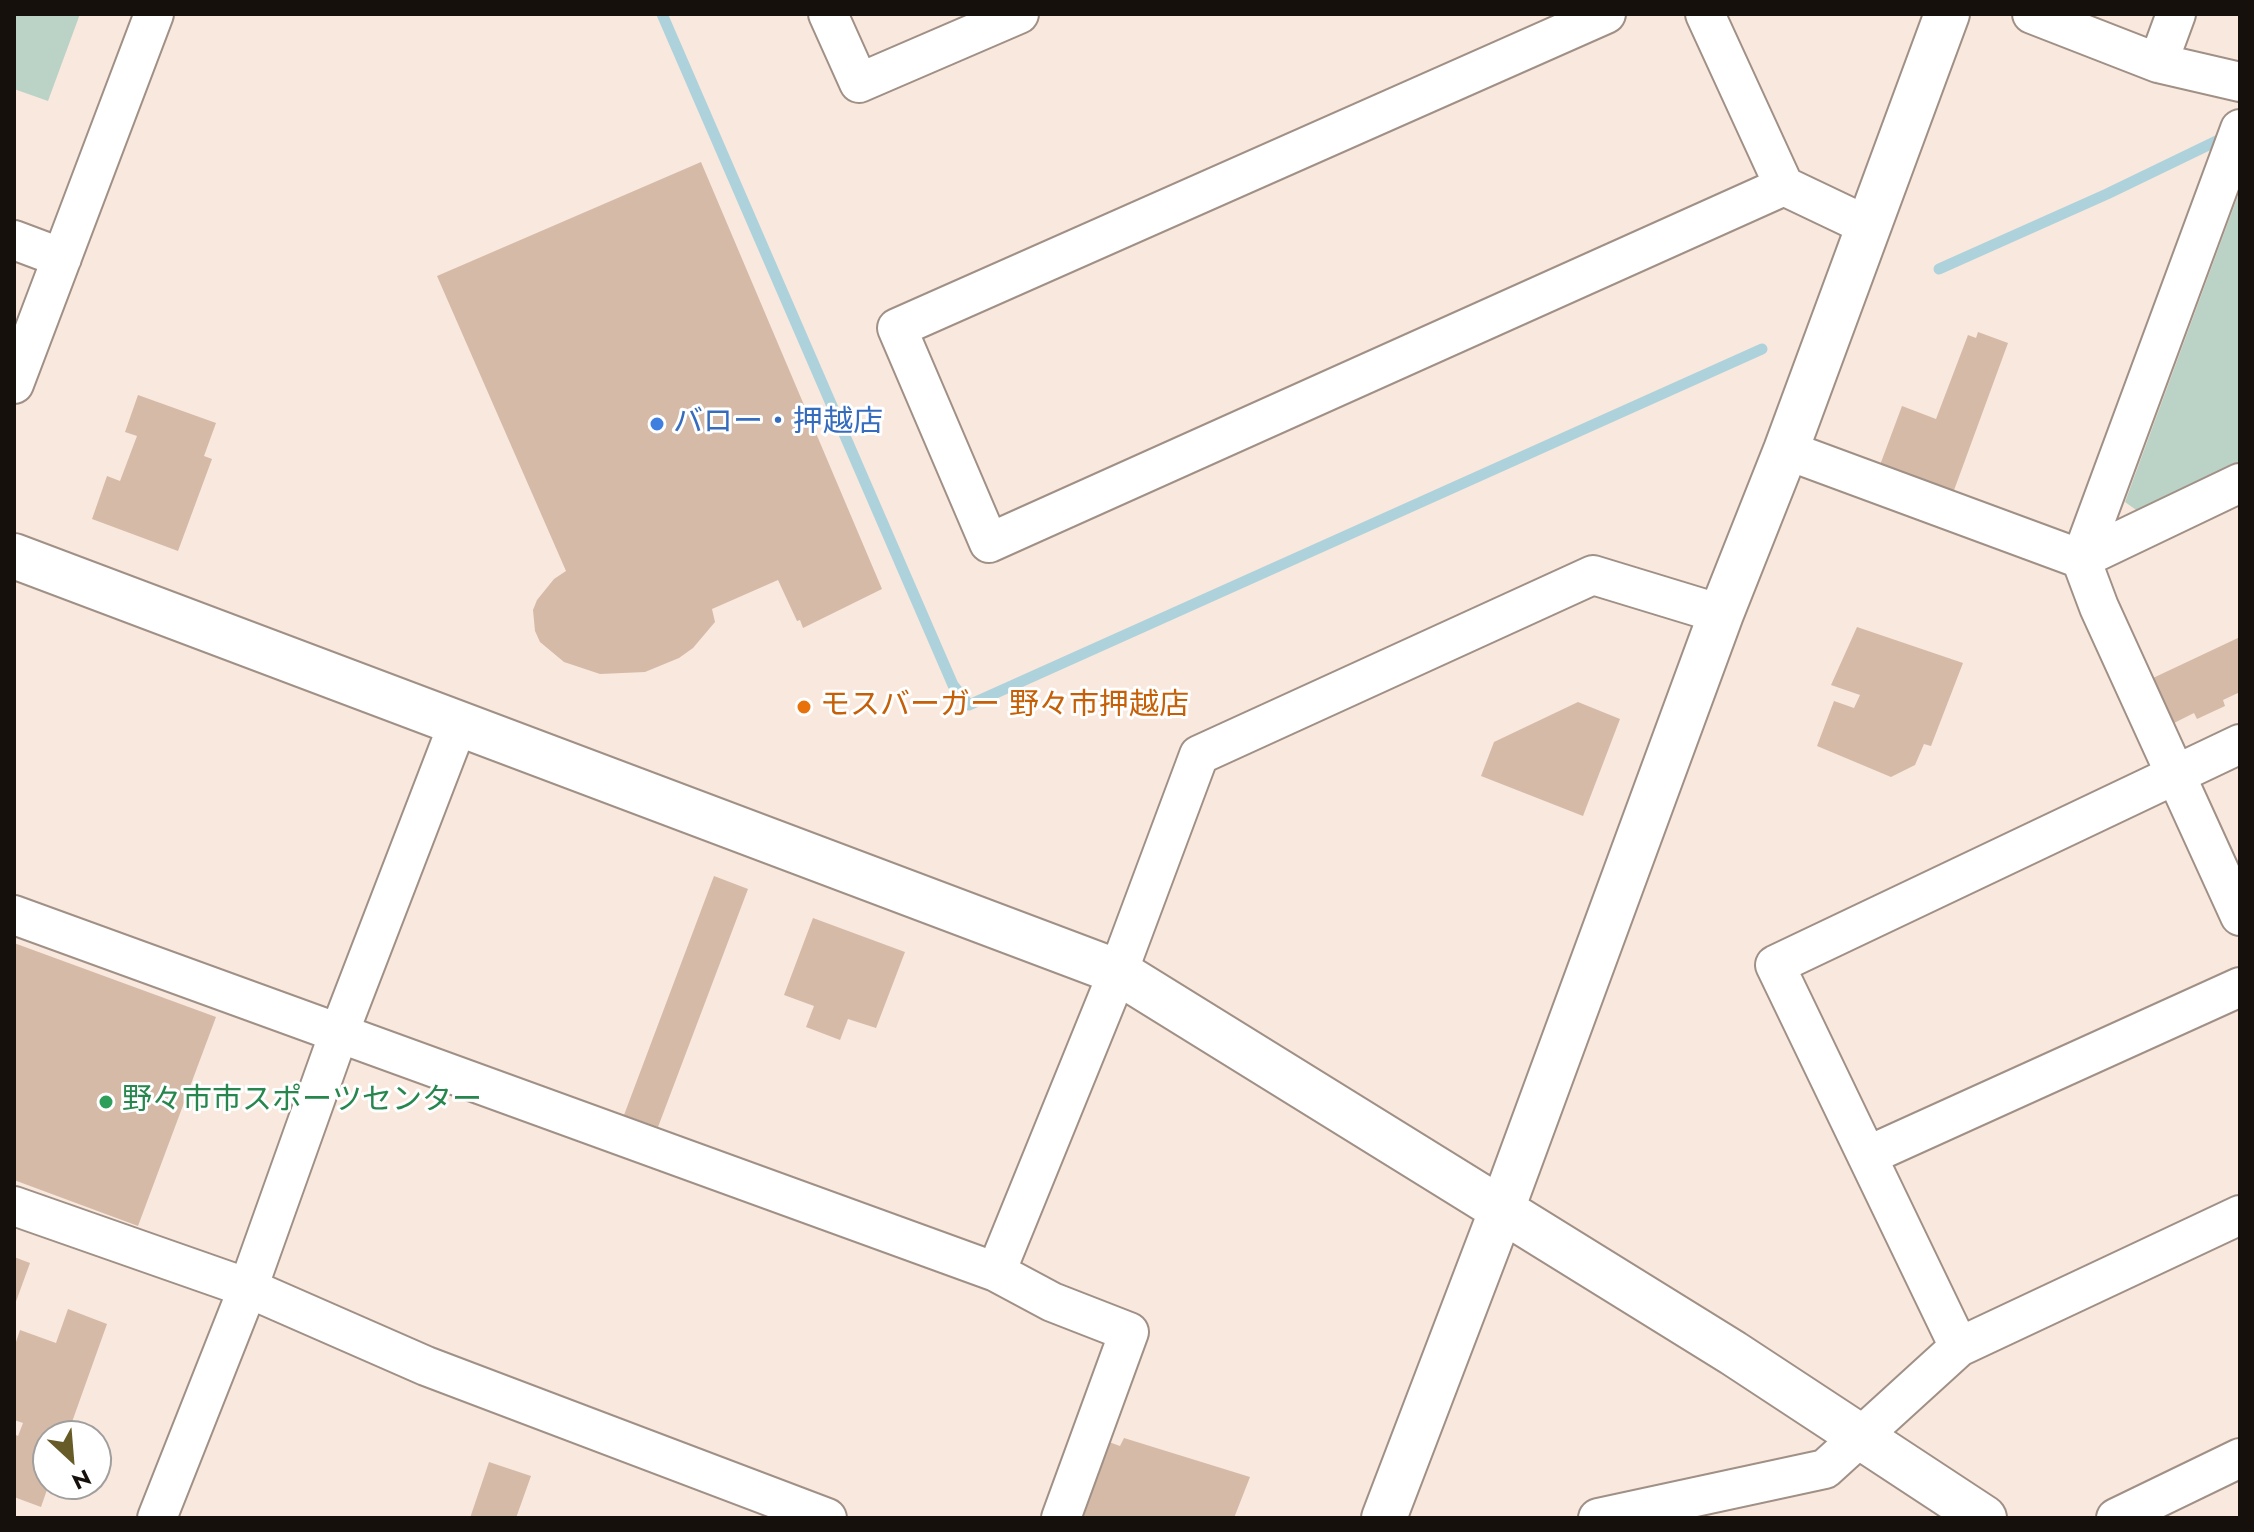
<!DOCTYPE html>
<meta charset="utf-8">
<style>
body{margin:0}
#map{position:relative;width:2254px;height:1532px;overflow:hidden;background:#f9e8dd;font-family:Jost,sans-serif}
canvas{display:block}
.frame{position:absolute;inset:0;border:16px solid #15100c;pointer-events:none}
.north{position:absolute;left:32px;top:1420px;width:80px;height:80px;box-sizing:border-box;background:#fff;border:2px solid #a19f9e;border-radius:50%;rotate:154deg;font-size:22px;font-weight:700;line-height:32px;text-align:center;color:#15100c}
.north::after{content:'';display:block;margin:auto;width:28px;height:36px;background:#675c28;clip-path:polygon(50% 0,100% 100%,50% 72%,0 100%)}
</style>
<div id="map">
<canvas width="2254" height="1532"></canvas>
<div class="frame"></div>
<div class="north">N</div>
</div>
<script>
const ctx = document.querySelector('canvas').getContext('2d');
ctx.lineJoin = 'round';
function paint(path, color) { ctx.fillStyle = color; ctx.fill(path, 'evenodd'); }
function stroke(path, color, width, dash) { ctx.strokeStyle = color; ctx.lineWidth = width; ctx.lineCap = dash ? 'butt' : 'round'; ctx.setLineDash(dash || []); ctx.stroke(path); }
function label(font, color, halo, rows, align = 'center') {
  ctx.font = font + ' Jost,"Noto Sans JP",sans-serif'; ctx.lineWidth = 6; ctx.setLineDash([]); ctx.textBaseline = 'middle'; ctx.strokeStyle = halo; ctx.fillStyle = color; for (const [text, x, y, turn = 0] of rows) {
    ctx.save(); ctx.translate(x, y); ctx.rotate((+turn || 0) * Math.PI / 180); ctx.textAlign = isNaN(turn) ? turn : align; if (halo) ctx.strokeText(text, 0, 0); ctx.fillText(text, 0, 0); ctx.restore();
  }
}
paint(new Path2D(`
 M14 14H80L48 101 14 89Z
 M2240 190V465L2139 512 2125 502Z`), '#bbd3c6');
stroke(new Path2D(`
 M662 14 953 685 969 705 1762 349
 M1939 269 2107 194 2229 135`), '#add2db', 11);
paint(new Path2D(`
 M701 162 882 589 803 628 800 620 797 621 778 580 712 609 715 622 693 648 679 658 645 672 600 674 564 662 540 642 535 631 533 610 537 600 554 579 566 571 437 276Z
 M1978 332 2008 343 1953 493 1880 465 1902 406 1936 419 1968 335 1976 338Z
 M138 395 216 423 204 456 212 459 178 551 92 519 107 476 120 481 137 436 125 432Z
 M1857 627 1963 663 1931 746 1924 744 1915 765 1891 777 1817 746 1834 701 1854 708 1860 695 1831 685Z
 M2240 637V692L2223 700 2225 706 2197 719 2194 713 2174 723 2153 678Z
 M1578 702 1620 719 1583 816 1481 776 1494 742Z
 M714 876 748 889 658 1127 624 1115Z
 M813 918 905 952 876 1028 848 1019 840 1040 806 1027 814 1006 784 995Z
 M14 943 216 1017 138 1226 14 1180Z
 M14 1257 30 1263 14 1307Z
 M68 1309 107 1324 67 1436H48L49 1484 41 1507 14 1497V1434L18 1436 23 1423 14 1420V1348L20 1330 56 1343Z
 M1124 1438 1250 1477 1234 1518H1080L1109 1442 1120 1446Z
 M489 1462 531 1476 516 1518H470Z`), '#d5baa7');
const minor = new Path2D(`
 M828 14 859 83 1019 14
 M1606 14 897 328 989 543 1784 186
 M1705 14 1784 186 1868 226
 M2032 14 2158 63 2176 14
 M2158 63 2240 82
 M14 240 62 258
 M14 384 154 14
 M1786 450 2081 559 2099 607 2240 916
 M2081 559 2240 129
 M2081 559 2240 483
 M14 915 996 1272
 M1867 1156 2240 987
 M14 1206 248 1288 426 1366 827 1518
 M1959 1347 2240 1215
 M157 1518 248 1288 339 1033 458 724
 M1061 1518 1129 1332 1052 1302 996 1272 1118 972 1199 755 1593 575 1721 614
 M1598 1518 1825 1469 1959 1347 1775 965 2240 744
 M2116 1518 2240 1458`);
const tertiary = new Path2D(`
 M14 556 1118 972 1733 1353 1984 1518
 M1384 1518 1502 1209 1721 614 1786 450 1947 14`);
stroke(minor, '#a09086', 42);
stroke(tertiary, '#a09086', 48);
stroke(minor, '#fff', 38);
stroke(tertiary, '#fff', 44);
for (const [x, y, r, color] of [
 [657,424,8,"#3f7fe0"],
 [804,707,8,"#e8710a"],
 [106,1102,8,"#2e9e5b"]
]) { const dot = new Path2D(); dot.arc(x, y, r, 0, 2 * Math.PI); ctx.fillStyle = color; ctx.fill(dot); stroke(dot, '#fff', 3); }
label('30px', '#366cbe', '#fff', [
 ["バロー・押越店",673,424]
], 'left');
label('30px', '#c56008', '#fff', [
 ["モスバーガー 野々市押越店",820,707]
], 'left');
label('30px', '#27864d', '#fff', [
 ["野々市市スポーツセンター",122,1102]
], 'left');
</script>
